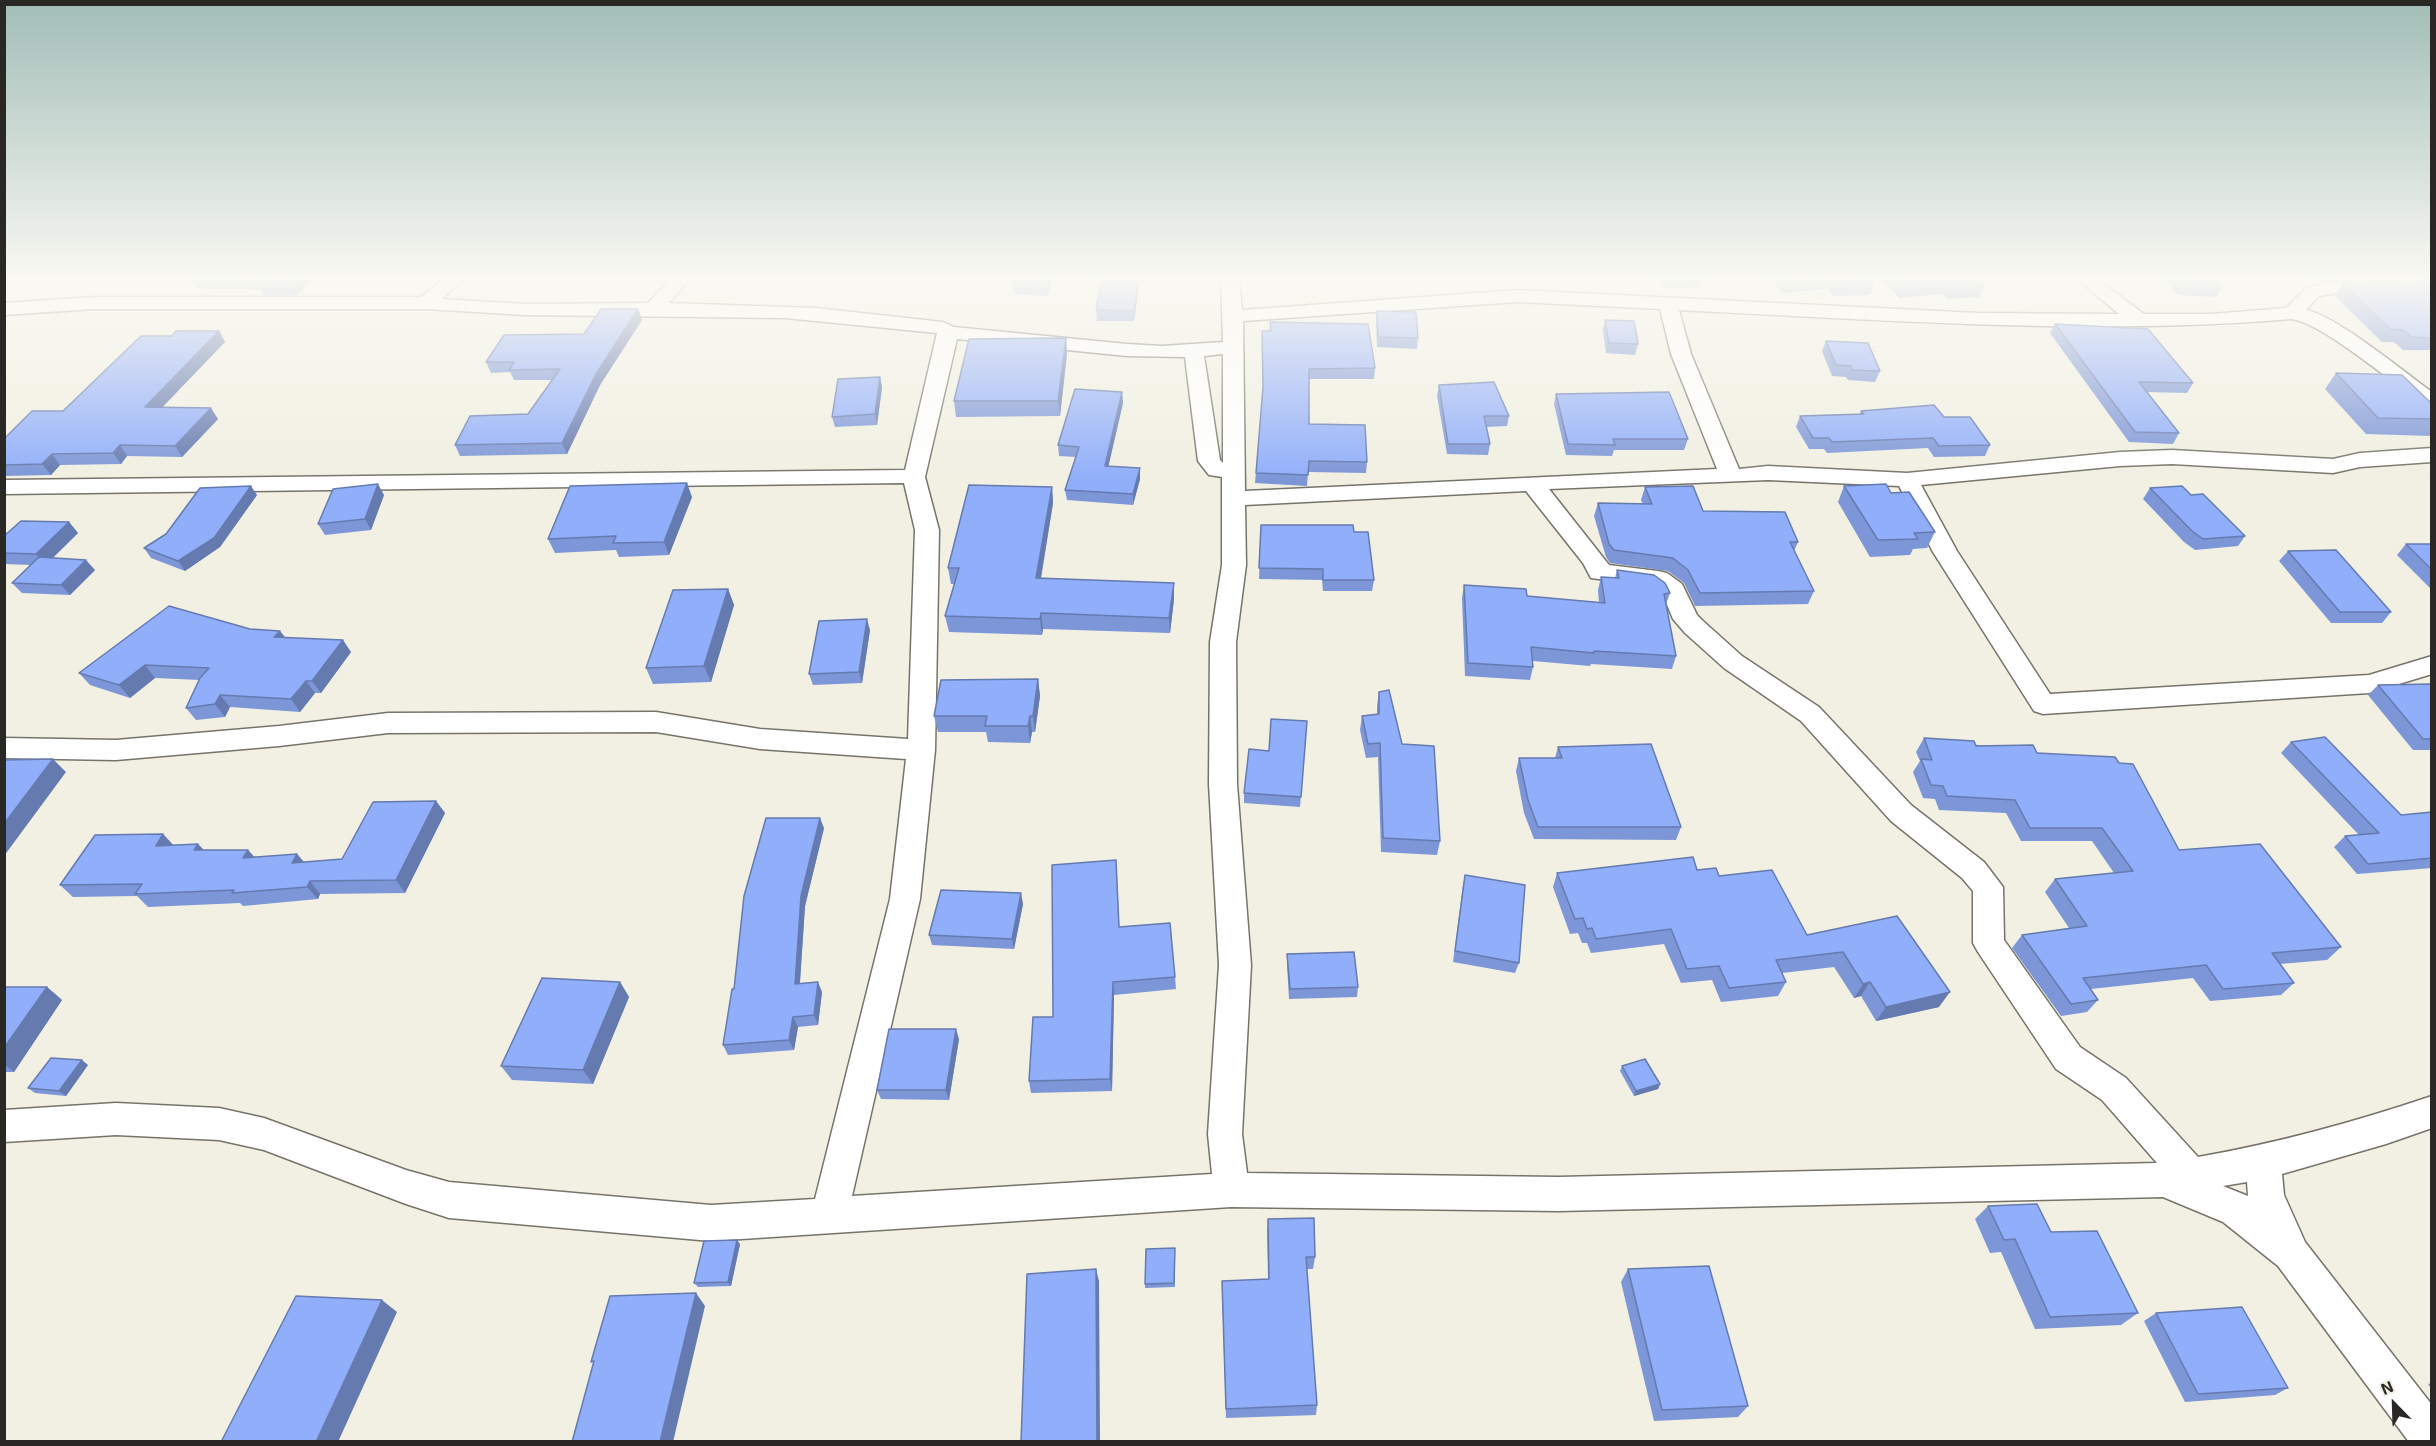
<!DOCTYPE html>
<style>
body{margin:0}
#map{position:relative;width:2436px;height:1446px;overflow:hidden;background:#f1f0e3;font-family:"Exo 2",sans-serif}
canvas{display:block}
.frame{position:absolute;inset:0;border:6px solid #292824;pointer-events:none}
.north{position:absolute;left:2364px;top:1374px;width:60px;height:60px;-webkit-text-stroke:4px #f1f0e3;paint-order:stroke;rotate:337deg;font-size:16px;font-weight:700;line-height:24px;text-align:center;color:#292824}
.north::after{content:'';display:block;margin:auto;width:21px;height:27px;background:#292824;clip-path:polygon(50% 0,100% 100%,50% 72%,0 100%)}
</style>
<div id="map">
<canvas width="2436" height="1446"></canvas>
<div class="frame"></div>
<div class="north">N</div>
</div>
<script>
const ctx = document.querySelector('canvas').getContext('2d');
ctx.lineJoin = 'round';
function stroke(path, color, width, dash) { ctx.strokeStyle = color; ctx.lineWidth = width; ctx.lineCap = dash ? 'butt' : 'round'; ctx.setLineDash(dash || []); ctx.stroke(path); }
function paint(path, color) { ctx.fillStyle = color; ctx.fill(path, 'evenodd'); }
const minor = new Path2D(`
 M445 278H465L442 299 525 304 648 303 672 278H691L669 303 816 308 943 322 954 327 1127 344 1162 346 1223 342 1221 278H1239L1242 310 1518 290 1978 313 2119 314 2076 278H2096L2144 314H2211L2286 308 2306 288 2338 281 2432 282V294L2338 293 2319 296 2306 310C2335 315 2404 372 2432 392V408L2425 406C2395 385 2324 324 2292 319 2088 336 1883 320 1679 310L1691 354 1739 469 1768 466 1907 473 2120 452 2172 450 2333 459 2360 453 2432 448V462L2360 467 2333 473 2172 464 2120 466 1921 485 1957 551 2050 694 2369 675 2432 656V674L2369 693 2043 714 2034 711 1933 552 1899 486 1768 480 1549 489 1609 565 1658 571 1667 573 1682 584 1697 615 1703 621 1742 656 1819 707 1911 805 1984 862 2003 887 2004 940 2080 1047 2126 1078 2198 1157C2278 1143 2355 1122 2432 1096V1128L2386 1144 2282 1174 2284 1195 2305 1242 2432 1405V1442H2409L2278 1266 2223 1222 2163 1197 1559 1211 1231 1207 711 1241 449 1218 406 1204 264 1150 219 1140 116 1135 4 1142V1110L116 1103 219 1108 264 1118 406 1170 449 1182 711 1205 815 1199 890 899 906 759 760 749 656 732 388 733 279 746 116 760 4 758V738L116 740 279 726 388 713 656 712 760 729 908 739 915 530 904 483 4 494V480L905 470 937 333 785 318 525 315 426 309H94L4 315V303L94 297H421ZM1518 302 1660 309 1671 354 1717 469 1245 491 1243 321ZM957 339 1127 356 1185 357 1198 461 1209 475 1222 477V565L1210 642 1209 784 1219 965 1208 1134 1212 1174 852 1196 920 899 935 750 939 530 925 477ZM1223 354V463L1220 460 1204 356ZM1526 491 1583 563 1591 578 1651 586 1663 595 1673 619 1685 633 1724 668 1801 721 1891 821 1962 878 1973 891V943L1978 952 2056 1069 2102 1100 2157 1163 1559 1177 1247 1173 1242 1134 1251 965 1237 784 1236 642 1246 565 1245 505ZM2247 1182 2248 1196 2223 1186Z`);
stroke(minor, '#76746a', 3);
paint(minor, '#fff');
paint(new Path2D(`
 M190 278H315L296 295H263L260 290 196 288Z
 M1053 278 1047 296 1014 294 1013 284Z
 M1102 278H1140L1134 321H1097L1096 310Z
 M1658 278H1701L1699 287 1667 289Z
 M1770 278H1868L1874 285 1870 295 1834 296 1828 289 1783 293Z
 M1880 278H1975L1984 287 1979 297 1947 299 1942 294 1899 298Z
 M2163 278H2214L2222 287 2216 297 2178 295Z
 M2318 278H2432V280L2338 279 2322 282Z
 M2343 284H2432V350H2403L2394 342H2382L2335 296Z
 M638 309 642 320 600 385 567 454 460 456 455 445 528 414 552 380H514L510 372 491 373 486 362 584 334Z
 M1377 311 1418 338 1417 349 1377 347 1376 321Z
 M1605 320 1638 344 1635 355 1606 353 1603 330Z
 M1270 322 1375 368 1374 379H1309V424L1367 462 1366 473 1308 472 1307 486 1255 483Z
 M2055 324 2193 383 2187 393 2147 392 2179 433 2173 444 2129 442 2050 333Z
 M219 331 225 342 162 407 218 419 182 457 127 456 121 464 60 465 51 475 4 476V439L63 411 172 336Z
 M1066 338 1067 354 1060 416 956 417 954 401Z
 M1826 341 1880 371 1875 382 1848 380 1846 377 1832 376 1822 351Z
 M2336 373 2432 404V436L2366 434 2325 389Z
 M880 377 882 387 877 425 835 427 832 417Z
 M1439 385 1509 416 1507 426 1486 427 1490 444 1488 455 1447 454 1437 396Z
 M1122 392 1123 403 1108 466 1140 468V479L1133 505 1067 500 1065 490 1076 457 1059 456 1058 445Z
 M1556 394 1688 439 1684 450H1614L1612 456 1566 455 1554 404Z
 M1861 411 1944 417 1990 445 1985 456 1934 457 1928 448 1827 453 1824 449H1809L1796 427 1800 416 1859 415Z
 M1844 486 1891 493 1935 532 1927 548 1913 549 1910 555 1870 557 1838 502Z
 M1052 487 1053 503 1041 579 1174 583V599L1170 633 1043 629 1042 635 949 632 945 616 954 584H951L948 568Z
 M1645 487 1703 511 1798 542 1794 551 1814 591 1808 604 1695 606 1684 583 1668 571 1610 563 1606 557 1594 516 1598 503 1643 504 1641 500Z
 M2150 488 2191 495 2245 536 2238 546 2195 550 2184 542 2143 499Z
 M257 495 220 547 185 571 151 558 144 548Z
 M384 495 371 530 325 535 318 524Z
 M692 497 669 555 619 557 616 550 555 553 548 539Z
 M69 522 78 533 53 558 95 570 70 595 22 593 12 583 31 565 4 564V536Z
 M1261 525 1354 532 1374 580 1372 591H1323L1322 580 1259 579Z
 M2406 544H2432V590L2397 555Z
 M2288 551 2391 612 2382 623H2331L2279 561Z
 M1617 570 1670 593 1666 604 1676 656 1672 669 1591 664 1590 666 1533 661V667L1530 680 1465 676 1462 598 1464 585 1527 596 1599 603 1598 590 1601 577 1615 578Z
 M728 589 734 605 711 682 653 684 646 668Z
 M250 629 280 631 285 637 351 652 321 693H315L300 712 230 707 225 717 196 720 186 708 200 680 155 678 130 698 90 685 79 673Z
 M870 630 862 683 813 685 809 674Z
 M1038 679 1040 696 1035 732H1032L1030 743 988 742 986 732H938L934 716Z
 M2432 684V750H2413L2368 695 2378 685Z
 M1379 692 1402 744 1440 841 1437 855 1381 852 1378 757 1366 758 1360 730 1362 716 1377 714V706Z
 M1307 721 1300 807 1244 803V793L1269 751Z
 M1924 738 2119 763 2179 850 2341 947 2327 960 2280 964 2294 983 2281 995 2210 1001 2193 978 2091 989 2098 1000 2087 1012 2061 1016 2012 948 2022 935 2069 928 2045 892 2055 879 2114 873 2092 841H2021L2006 813 1939 810 1935 799 1923 798 1913 772 1920 761 1916 752Z
 M2291 742 2401 815 2432 812V868L2357 874 2334 847 2345 836 2359 835 2281 753Z
 M1558 747 1681 827 1676 840 1534 839 1524 813 1516 771 1519 758H1555Z
 M436 801 445 813 405 893 320 894 318 899 243 906 240 903 148 907 137 896 73 897 60 885 163 834 173 845 198 844 204 850H248L254 857 297 854 304 862 342 859Z
 M824 828 805 906 800 983 822 992 818 1025 798 1027 794 1050 728 1055 723 1045 734 989Z
 M1697 870 1719 876 1807 935 1897 916 1939 1007 1876 1021 1861 996 1854 998 1834 967 1782 973 1786 982 1778 996 1721 1002 1712 980 1681 983 1664 944 1591 953 1587 943H1582L1578 933 1570 934 1553 887 1557 873Z
 M1117 873 1119 927 1175 977 1176 989 1114 995 1112 1091 1031 1093 1029 1081 1053 1017Z
 M1465 875 1519 963 1515 973 1453 962 1463 885Z
 M1023 904 1014 949 932 945 929 935Z
 M1287 954 1358 987 1357 997 1289 999 1287 965Z
 M620 982 629 997 593 1084 512 1080 501 1066Z
 M4 987H47L62 1000 14 1072H4Z
 M959 1039 949 1100 881 1099 877 1090Z
 M88 1065 66 1096 35 1093 28 1088Z
 M1622 1066 1660 1084 1658 1089 1634 1096 1620 1071Z
 M1988 1206 2138 1313 2121 1325 2035 1329 2001 1252 1990 1253 1975 1219Z
 M1268 1219 1315 1257 1313 1269H1307L1317 1405 1316 1415 1226 1418 1222 1292 1268 1279 1267 1230Z
 M740 1244 731 1286 698 1287 694 1283Z
 M1175 1248V1287L1145 1288V1284Z
 M1628 1269 1748 1406 1738 1417 1654 1421 1621 1282Z
 M2156 1313 2288 1388 2275 1395 2185 1402 2144 1321Z
 M2432 1383V1390L2428 1384Z`), '#7c96d7');
paint(new Path2D(`
 M299 278H315L296 295 290 285Z
 M1048 278H1053L1047 296 1046 285Z
 M1138 278H1140L1134 321V311Z
 M2325 278H2339L2338 279 2322 282Z
 M638 309 642 320 600 385 567 454 562 443 596 374Z
 M219 331 225 342 152 418 145 407Z
 M1066 338 1067 354 1060 416 1058 401Z
 M880 377 882 387 877 425 875 414Z
 M1122 392 1123 403 1106 477 1105 466Z
 M211 408 218 419 182 457 175 446Z
 M120 445 127 456 121 464 113 453Z
 M52 454 60 465 51 475 42 464Z
 M1140 468V479L1133 505V494Z
 M687 483 692 497 669 555 664 542Z
 M378 484 384 495 371 530 365 519Z
 M251 486 257 495 220 547 185 571 178 561Z
 M1052 487 1053 503 1038 594 1036 578Z
 M69 522 78 533 45 565 36 554Z
 M86 560 95 570 70 595 61 585Z
 M1174 583V599L1170 633 1169 618Z
 M728 589 734 605 711 682 704 666Z
 M1041 613 1043 629 1042 635 1040 619Z
 M867 619 870 630 862 683 859 672Z
 M280 631 289 643 274 637Z
 M343 640 351 652 321 693 312 681Z
 M145 665 155 678 130 698 119 685Z
 M1038 679 1040 696 1035 732 1033 716Z
 M306 681 315 693 300 712 291 699Z
 M220 695 230 707 225 717 215 704Z
 M1030 716 1032 732 1030 743 1028 726Z
 M53 759 66 772 4 856V824Z
 M436 801 445 813 405 893 396 880Z
 M820 818 824 828 805 906 799 994 795 984 801 896Z
 M163 834 175 847 156 846Z
 M198 844 209 856 194 850Z
 M248 850 259 862 243 858Z
 M297 854 307 866 292 863Z
 M310 881 320 894 318 899 307 887Z
 M1021 893 1023 904 1014 949 1012 939Z
 M620 982 629 997 593 1084 583 1070Z
 M818 982 822 992 818 1025 814 1015Z
 M1113 982 1114 995 1112 1091 1110 1079Z
 M1870 982 1861 996 1854 998 1863 984Z
 M47 987 62 1000 14 1072 4 1064V1048Z
 M1950 992 1939 1007 1876 1021 1886 1007Z
 M793 1017 798 1027 794 1050 789 1040Z
 M956 1029 959 1039 949 1100 946 1090Z
 M82 1060 88 1065 66 1096 59 1091Z
 M1660 1084 1658 1089 1634 1096 1636 1091Z
 M737 1240 740 1244 731 1286 728 1282Z
 M1096 1269 1099 1281 1100 1442H1097Z
 M696 1293 705 1306 673 1442H660Z
 M382 1300 397 1312 338 1442H316Z`), '#657aaf');
const building = new Path2D(`
 M190 278H299L290 285H257L262 280Z
 M1015 278H1048L1046 285 1013 284Z
 M1102 278H1138L1134 311 1096 310Z
 M1667 278H1701L1669 280Z
 M1782 278H1868L1874 285 1838 287 1832 279 1786 283Z
 M1893 278H1975L1984 287 1952 289 1946 284 1903 288Z
 M2177 278H2214L2222 287 2183 285Z
 M2343 284H2432V338L2412 337 2403 330 2390 329Z
 M601 309H638L596 374 562 443 455 445 470 416 528 414 560 369 509 370 514 362H486L504 335 584 334Z
 M1377 311 1416 312 1418 338 1378 337Z
 M1605 320 1634 321 1638 344 1609 343Z
 M1270 322 1368 324 1375 368 1309 369V424L1365 425 1367 462 1309 461 1308 475 1256 473 1263 387 1262 331H1271Z
 M2055 324 2148 329 2193 383 2139 382 2179 433 2135 432Z
 M176 331H219L145 407 211 408 175 446 120 445 113 453 52 454 42 464 4 465V439L32 411H63L141 336H172Z
 M1066 338 1058 401H954L969 339Z
 M1826 341 1868 343 1880 371 1852 370 1851 366 1836 365Z
 M2336 373 2402 375 2432 404V419L2378 418Z
 M880 377 875 414 832 417 838 379Z
 M1494 382 1509 416H1484L1490 444H1448L1439 385Z
 M1075 389 1122 392 1105 466 1140 468 1133 494 1065 490 1079 447 1058 445Z
 M1669 392 1688 439H1613L1615 445 1568 444 1556 394Z
 M1934 405 1944 417H1970L1990 445 1939 446 1933 438 1832 442 1829 438H1813L1800 416 1864 414 1861 411Z
 M687 483 664 542 613 543 616 536 548 539 570 486Z
 M378 484 365 519 318 524 333 489Z
 M1886 484 1891 493 1909 492 1935 532 1914 533 1918 539 1878 540 1844 486Z
 M969 485 1052 487 1036 578 1174 583 1169 618 1041 613 1040 619 945 616 959 568H948Z
 M251 486 214 538 178 561 144 548 166 534 200 488Z
 M1693 486 1703 511 1785 512 1798 542H1790L1814 591 1700 593 1688 570 1673 558 1614 550 1609 544 1598 503 1652 504 1645 487Z
 M2182 486 2191 495 2203 494 2245 536 2203 539 2192 531 2150 488Z
 M21 521 69 522 36 554 4 553V536Z
 M1261 525H1353L1354 532H1368L1374 580H1323V569L1259 568Z
 M2406 544H2432V570Z
 M2336 550 2391 612H2340L2288 551Z
 M39 557 86 560 61 585 12 583Z
 M1617 570 1654 575 1665 583 1670 593 1664 594 1676 656 1594 651V653L1531 647 1533 667 1468 663 1464 585 1526 589 1527 596 1605 603 1601 577 1619 578Z
 M728 589 704 666 646 668 673 590Z
 M169 606 250 629 280 631 274 637 343 640 312 681H306L291 699 220 695 215 704 186 708 200 678 209 668 145 665 119 685 79 673Z
 M867 619 859 672 809 674 819 621Z
 M1038 679 1033 716H1030L1028 726H985L987 716H934L941 680Z
 M2432 684V739H2423L2378 685Z
 M1389 690 1402 744 1434 746 1440 841 1383 838 1380 743 1368 744 1362 716 1379 714V692Z
 M1271 719 1307 721 1301 797 1244 793 1249 749 1269 751Z
 M2325 737 2401 815 2432 812V858L2368 864 2345 836 2379 833 2291 742Z
 M1924 738 1974 741 1976 746 2033 745 2037 753 2115 757 2119 763 2133 764 2179 850 2260 844 2341 947 2272 953 2294 983 2223 989 2206 965 2083 978 2098 1000 2071 1004 2022 935 2087 926 2055 879 2133 871 2102 828H2030L2015 800 1947 796 1943 786 1931 785 1921 759 1932 760Z
 M1651 744 1681 827H1538L1528 800 1519 758H1562L1558 747Z
 M53 759 4 824V760Z
 M436 801 396 880 310 881 307 887 232 893 234 890 135 894 142 884 60 885 95 835 163 834 156 846 198 844 194 850H248L243 858 297 854 292 863 342 859 373 802Z
 M766 818H820L801 896 795 984 818 982 814 1015 793 1017 789 1040 723 1045 732 989H734L744 896Z
 M1693 857 1697 870 1716 868 1719 876 1772 870 1807 935 1897 916 1950 992 1886 1007 1870 982 1863 984 1843 952 1776 960 1786 982 1729 988 1719 966 1687 969 1671 929 1596 939 1592 928 1587 929 1583 918 1575 919 1557 873Z
 M1116 860 1119 927 1170 923 1175 977 1113 982 1110 1079 1029 1081 1033 1017H1053L1052 865Z
 M1465 875 1525 885 1519 963 1455 951Z
 M941 890 1021 893 1012 939 929 935Z
 M1354 952 1358 987 1290 989 1287 954Z
 M542 978 620 982 583 1070 501 1066Z
 M4 987H47L4 1048Z
 M889 1029H956L946 1090H877Z
 M51 1058 82 1060 59 1091 28 1088Z
 M1645 1059 1660 1084 1636 1091 1622 1066Z
 M2037 1204 2051 1232 2097 1231 2138 1313 2050 1317 2015 1239 2004 1240 1988 1206Z
 M1314 1218 1315 1257H1306L1317 1405 1226 1409 1222 1281 1269 1279 1268 1219Z
 M737 1240 728 1282 694 1283 704 1241Z
 M1175 1248 1174 1283 1145 1284 1146 1249Z
 M1709 1266 1748 1406 1662 1410 1628 1269Z
 M1096 1269 1097 1442H1021L1027 1274Z
 M696 1293 660 1442H572L594 1361 591 1362 610 1296Z
 M296 1296 382 1300 316 1442H221Z
 M2242 1307 2288 1388 2198 1394 2156 1313Z`);
paint(building, '#90aefa');
stroke(building, '#657aaf', 1.5);
const sky = ctx.createLinearGradient(0, 0, 0, 480);
sky.addColorStop(0, '#a2bdb7');
sky.addColorStop(0.58, '#f9f8f2');
sky.addColorStop(1, '#f9f8f200');
ctx.fillStyle = sky;
ctx.fillRect(0, 0, 2436, 480);
</script>
